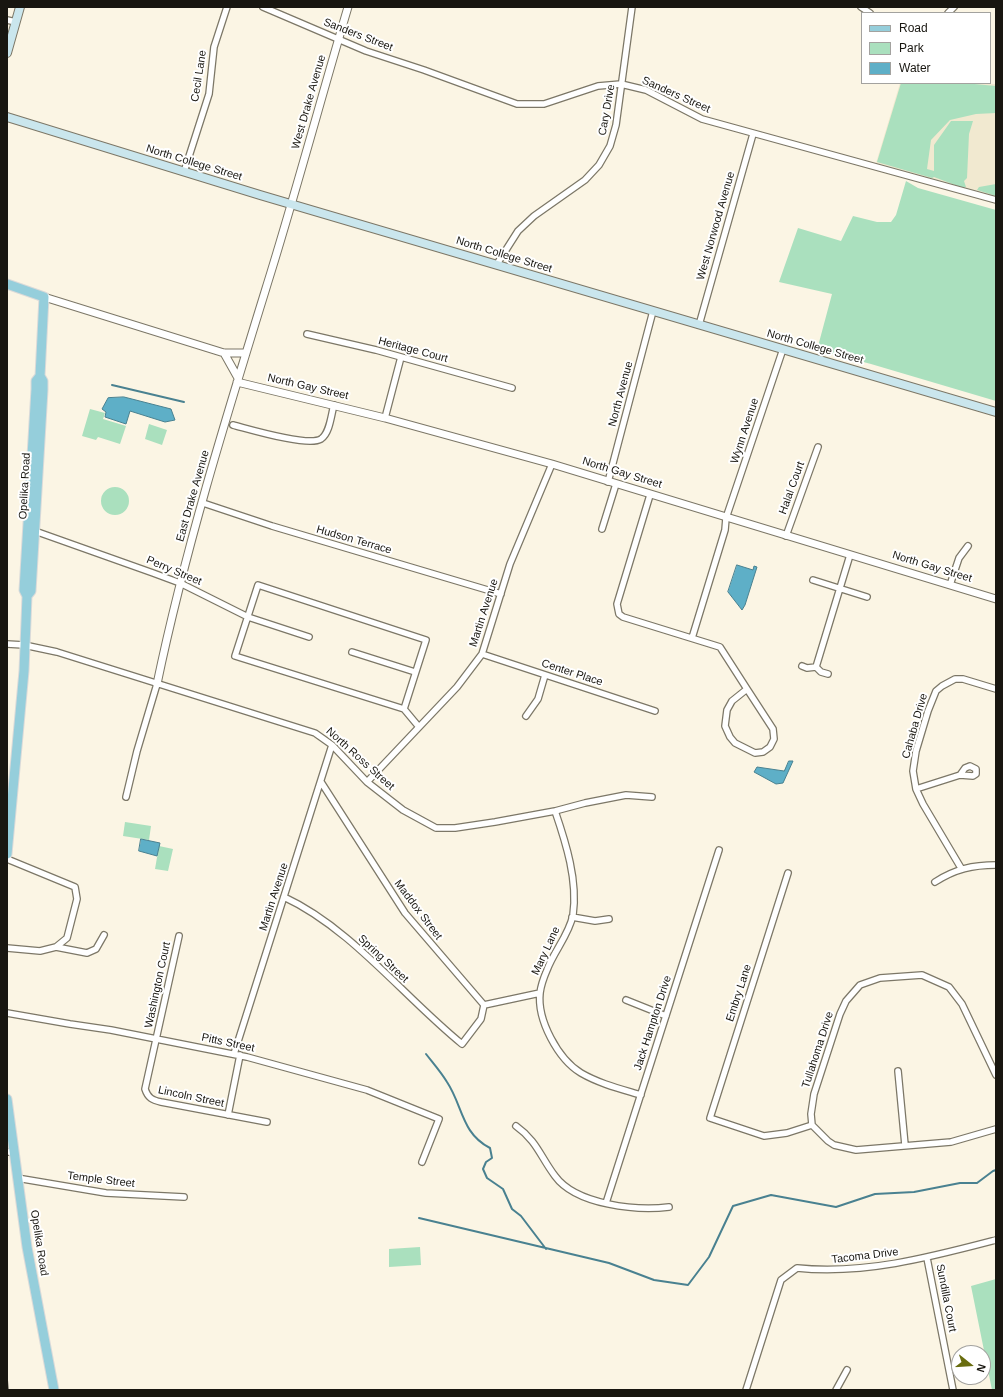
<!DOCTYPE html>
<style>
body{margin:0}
#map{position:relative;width:1003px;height:1397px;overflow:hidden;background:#fbf5e4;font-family:Helvetica,sans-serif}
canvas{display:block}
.frame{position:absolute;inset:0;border:8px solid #181610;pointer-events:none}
.legend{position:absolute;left:861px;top:12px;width:130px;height:72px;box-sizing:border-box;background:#fff;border:1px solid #a3a29f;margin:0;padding:5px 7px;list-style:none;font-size:12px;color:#181610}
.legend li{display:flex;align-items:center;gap:8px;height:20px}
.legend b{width:20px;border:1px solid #a3a29f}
.north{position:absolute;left:951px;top:1345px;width:40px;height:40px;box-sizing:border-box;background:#fff;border:1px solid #a3a29f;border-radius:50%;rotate:107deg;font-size:11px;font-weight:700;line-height:16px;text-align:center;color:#181610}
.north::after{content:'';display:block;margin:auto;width:14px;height:18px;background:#696d0f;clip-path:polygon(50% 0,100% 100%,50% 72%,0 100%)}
</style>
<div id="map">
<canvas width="1003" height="1397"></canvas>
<div class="frame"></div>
<ul class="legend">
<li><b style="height:5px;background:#95cedb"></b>Road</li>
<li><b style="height:11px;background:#aae0be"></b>Park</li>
<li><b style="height:11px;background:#5eafc7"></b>Water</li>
</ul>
<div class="north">N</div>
</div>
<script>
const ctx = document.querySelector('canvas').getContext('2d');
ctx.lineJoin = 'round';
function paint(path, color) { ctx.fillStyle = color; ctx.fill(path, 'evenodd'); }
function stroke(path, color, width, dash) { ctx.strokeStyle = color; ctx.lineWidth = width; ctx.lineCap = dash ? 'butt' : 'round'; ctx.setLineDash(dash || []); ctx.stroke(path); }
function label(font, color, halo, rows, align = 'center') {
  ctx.font = font + ' Helvetica,sans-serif'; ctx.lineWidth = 4; ctx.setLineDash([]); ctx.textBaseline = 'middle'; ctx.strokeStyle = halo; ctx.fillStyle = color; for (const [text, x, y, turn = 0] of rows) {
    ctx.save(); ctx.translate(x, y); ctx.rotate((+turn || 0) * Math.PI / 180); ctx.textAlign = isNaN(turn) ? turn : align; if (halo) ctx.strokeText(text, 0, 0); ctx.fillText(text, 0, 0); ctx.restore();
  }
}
paint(new Path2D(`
 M900 83 996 84V197L876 163Z`), '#f1e9d0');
paint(new Path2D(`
 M901 83H964L996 86V113L976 114 950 120 931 140 927 169 934 171V145L951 121H973L969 134 967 178 964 181 966 187 963 188 934 177 932 178 877 162Z
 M906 181 918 188 996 210V401L871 364 817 350 832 294 779 282 798 228 841 241 853 216 877 222H891L896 215Z
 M996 184V196L977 190 979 187Z
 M90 409 105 413 103 419 126 426 120 444 98 437 96 440 82 436Z
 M149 424 167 430 162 445 145 439Z
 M101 501a14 14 0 1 1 28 0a14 14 0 1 1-28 0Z
 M125 822 151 826 149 840 123 836Z
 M159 846 173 849 168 871 155 869Z
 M420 1247 421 1265 389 1267V1249Z
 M996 1279V1390H992L971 1286Z`), '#aae0be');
const water = new Path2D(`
 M124 397 171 409 175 420 165 422 130 411 126 424 105 417 106 412 102 409 108 398Z
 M737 565 753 570 754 566 757 567 745 605 742 610 728 592Z
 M789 761H793L783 783 776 784 754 772 757 767 784 771Z
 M141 839 160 843 157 856 139 851Z`);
paint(water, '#5eafc7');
stroke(water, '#498190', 1);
stroke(new Path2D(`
 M112 385 184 402
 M426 1054C433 1063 441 1072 447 1082 463 1106 461 1133 490 1148L492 1158 486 1162 483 1169 487 1178 503 1189 512 1209 521 1216 546 1249
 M419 1218 609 1263 654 1280 688 1285 709 1257 733 1206 771 1195 836 1207 875 1194 914 1192 960 1183H977L993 1171 996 1170`), '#498190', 2);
const minor = new Path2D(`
 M263 7 366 51 424 70 517 104H544L598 86 621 84 646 90 702 119 996 200
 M861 7 870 13
 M948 13 954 7
 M7 20 16 22
 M184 172 209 94 214 47 227 7
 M497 264 518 231 534 216 585 180 599 165 610 146 616 125 632 7
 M699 325 753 134
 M307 334 376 350 512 388
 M385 418 401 357
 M233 425C249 429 308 447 321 439 330 433 331 415 334 405
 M608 482 653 311
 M650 495 617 604 619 614 623 617 720 647 747 689 773 729 774 739 770 747 763 752 755 753 735 743 730 737 725 726 727 710 732 701 747 689
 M203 503 272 526 501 594
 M602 529 616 484
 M32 530 153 573 180 583 248 617 309 637
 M786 536 818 447
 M813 580 867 597
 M258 585 426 640 404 709 235 656Z
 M950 585 959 558 968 546
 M692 638 725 530 726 518 783 349
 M7 644 24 645 57 652 315 733 332 745 367 782 403 810 436 828H455L495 822 555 811 585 803 626 795 652 797
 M352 652 415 672
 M482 654 655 711
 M802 666 807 668 816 667 821 672 828 674
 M816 667 850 555
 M404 709 419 727
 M526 716 538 699 545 675
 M970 766 976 769V774L973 776 960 775 965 768Z
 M367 782 457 687 482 654 510 564 552 464
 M916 789 960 775
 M126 797 137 751 157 684
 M555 811C566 843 578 881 573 915 569 935 554 951 547 970 544 977 541 985 540 993 537 1020 558 1059 581 1073 600 1084 621 1089 641 1095
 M7 859 75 887 77 899 67 938 56 947 40 951 7 948
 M961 868 923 804 916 789 913 771 916 751 928 711 936 691 942 686 955 679H963L996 689
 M788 873 710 1118 764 1136 787 1133 812 1125
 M935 882C955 869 973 865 996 865
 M284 897C351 928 404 997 462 1044L481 1019 484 1005 405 913 321 782
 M572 917 595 921 609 919
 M179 936 145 1089C148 1098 152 1100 161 1102L267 1122
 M56 947 87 953 96 949 104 935
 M626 1000 666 1016
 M484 1005 540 993
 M7 1013 70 1024 111 1030 247 1057 367 1090 439 1119 422 1162
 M234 1054 332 745
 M898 1071 905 1145
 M996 1075 962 1004 949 987 922 975 880 978 860 985 846 1001 840 1014 814 1094 811 1114 812 1125 828 1141 834 1145 856 1150 951 1142 996 1129
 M228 1115 240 1055
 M516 1126C537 1141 540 1156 555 1176 576 1205 637 1211 669 1207
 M7 1152H13
 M17 1178 106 1193 184 1197
 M606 1203 719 850
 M927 1258 953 1390
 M746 1390 781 1280 797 1268C864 1275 931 1257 996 1240
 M836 1390 847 1370`);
const tertiary = new Path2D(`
 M44 297 224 353H245
 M224 353 238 378
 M237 382 385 418 552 464 996 599
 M157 684C186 545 229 408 271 272 298 184 322 95 348 7`);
const secondary = new Path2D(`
 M7 53 20 7
 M7 117 260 195 996 412`);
const primary = new Path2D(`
 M7 284 44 297 40 376 36 381V389L24 590 27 596 24 671 7 854
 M27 596 31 591 43 390V381L40 376
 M7 1099 27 1247 54 1390`);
stroke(minor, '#7c7767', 8);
stroke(tertiary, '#7c7767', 9);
stroke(secondary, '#7c7767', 10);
stroke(primary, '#dadad9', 11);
stroke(minor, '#fff', 5.5);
stroke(tertiary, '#fff', 7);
stroke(secondary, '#cae6ed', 8);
stroke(primary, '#95cedb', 9);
stroke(new Path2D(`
 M7 1380 8 1390`), '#807c71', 2);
label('11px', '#181610', '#fff', [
 ["Sanders Street",358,35,21],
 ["Cecil Lane",199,76,-81],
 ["Sanders Street",676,95,24],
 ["West Drake Avenue",309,102,-74],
 ["Cary Drive",607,110,-80],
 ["North College Street",194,163,17],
 ["West Norwood Avenue",716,226,-74],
 ["North College Street",504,255,17],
 ["North College Street",815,347,16],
 ["Heritage Court",413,350,15],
 ["North Gay Street",308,387,13],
 ["North Avenue",621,394,-75],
 ["Wynn Avenue",745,431,-72],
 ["North Gay Street",622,473,17],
 ["Opelika Road",25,486,-87],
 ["Halal Court",792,488,-70],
 ["East Drake Avenue",193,496,-74],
 ["Hudson Terrace",354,540,16],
 ["North Gay Street",932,567,17],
 ["Perry Street",174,571,23],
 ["Martin Avenue",484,613,-72],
 ["Center Place",572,673,18],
 ["Cahaba Drive",915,726,-74],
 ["North Ross Street",360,759,42],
 ["Martin Avenue",274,897,-72],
 ["Maddox Street",418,910,53],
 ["Mary Lane",546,951,-65],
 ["Spring Street",383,959,43],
 ["Washington Court",158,985,-78],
 ["Embry Lane",739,993,-72],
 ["Jack Hampton Drive",653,1023,-72],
 ["Pitts Street",228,1043,12],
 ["Tullahoma Drive",818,1050,-72],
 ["Lincoln Street",191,1097,12],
 ["Temple Street",101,1180,7],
 ["Opelika Road",39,1243,81],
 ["Tacoma Drive",865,1256,-7],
 ["Sundilla Court",946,1298,79]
]);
</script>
